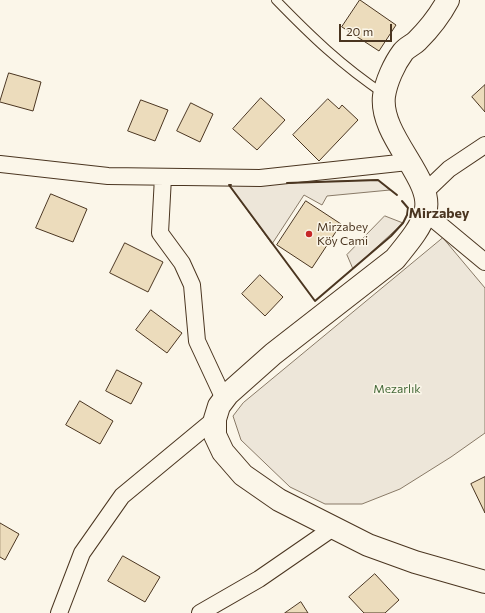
<!DOCTYPE html>
<meta charset="utf-8">
<style>
body{margin:0}
#map{position:relative;width:485px;height:613px;overflow:hidden;background:#fbf6e9;font-family:Commissioner,sans-serif}
canvas{display:block}
.scale{position:absolute;left:339px;top:24px;width:53px;height:18px;box-sizing:border-box;border:2px solid #4a3520;border-top:0;padding-left:5px;font-size:12px;line-height:14px;white-space:nowrap;color:#4a3520;-webkit-text-stroke:3px #fbf6e9;paint-order:stroke}
</style>
<div id="map">
<canvas width="485" height="613"></canvas>
<div class="scale">20 m</div>
</div>
<script>
const ctx = document.querySelector('canvas').getContext('2d');
ctx.lineJoin = 'round';
function paint(path, color) { ctx.fillStyle = color; ctx.fill(path, 'evenodd'); }
function stroke(path, color, width, dash) { ctx.strokeStyle = color; ctx.lineWidth = width; ctx.lineCap = dash ? 'butt' : 'round'; ctx.setLineDash(dash || []); ctx.stroke(path); }
function label(font, color, halo, rows, align = 'center') {
  ctx.font = font + ' Commissioner,sans-serif'; ctx.lineWidth = 3; ctx.setLineDash([]); ctx.textBaseline = 'middle'; ctx.strokeStyle = halo; ctx.fillStyle = color; for (const [text, x, y, turn = 0] of rows) {
    ctx.save(); ctx.translate(x, y); ctx.rotate((+turn || 0) * Math.PI / 180); ctx.textAlign = isNaN(turn) ? turn : align; if (halo) ctx.strokeText(text, 0, 0); ctx.fillText(text, 0, 0); ctx.restore();
  }
}
const green = new Path2D(`
 M378 180 390 190 327 196 322 205 304 195 272 244 229 185Z
 M385 216 403 223 353 269 347 255Z
 M443 238 485 288V433L451 457 400 489 362 504H325L290 487 241 440 233 416 243 403Z`);
paint(green, '#ede6d9');
stroke(green, '#887966', 1);
const building = new Path2D(`
 M360 0 396 25 379 51 342 27Z
 M9 73 41 82 33 111 0 102Z
 M485 85V112L472 97Z
 M261 98 285 120 257 150 233 129Z
 M328 99 339 109 342 105 358 120 319 161 293 135Z
 M141 100 168 110 155 141 128 131Z
 M191 103 213 114 200 142 177 131Z
 M51 194 87 209 73 242 36 228Z
 M306 201 341 224 312 268 277 245Z
 M125 243 163 262 148 292 110 273Z
 M260 275 283 297 265 316 242 294Z
 M151 310 182 333 167 353 136 330Z
 M117 370 142 383 131 404 106 391Z
 M80 401 113 421 100 444 66 425Z
 M485 477V513L471 484Z
 M0 523 19 534 5 560 0 557Z
 M123 556 160 577 145 602 108 581Z
 M375 574 399 600 385 613H364L349 597Z
 M301 602 308 613H285Z`);
paint(building, '#ecdcbc');
stroke(building, '#4a3520', 1);
const lane = new Path2D(`
 M276 0C311 36 341 65 384 94`);
const street = new Path2D(`
 M0 164 108 176 260 178 408 162
 M163 177 160 233 182 263 192 285 197 341 224 399
 M425 192 449 169 485 145
 M426 213 485 262
 M59 613 82 553 122 496 215 419
 M200 613 259 579 333 528`);
const secondary = new Path2D(`
 M448 0C440 15 430 28 417 41 413 45 407 47 403 52 394 64 386 82 384 96 379 137 436 180 425 213 420 230 406 245 395 259L273 354 228 394 219 406 215 419V435L223 452 243 475 279 500 368 545 415 562 485 582`);
stroke(lane, '#4a3520', 10);
stroke(street, '#4a3520', 18);
stroke(secondary, '#4a3520', 24);
stroke(lane, '#fbf6e9', 8);
stroke(street, '#fbf6e9', 16);
stroke(secondary, '#fbf6e9', 22);
stroke(new Path2D(`
 M287 183 378 180 397 195
 M231 185H229L315 301 391 236 403 223 407 215 408 208 402 201`), '#4a3520', 2);
for (const [x, y, r, color] of [
 [309,234,4,"#c62828"]
]) { const dot = new Path2D(); dot.arc(x, y, r, 0, 2 * Math.PI); ctx.fillStyle = color; ctx.fill(dot); stroke(dot, '#fbf6e9', 1.5); }
label('12px', '#4a3520', '#fbf6e9', [
 ["Mirzabey",317,227],
 ["Köy Cami",317,241]
], 'left');
label('12px', '#436837', '#fbf6e9', [
 ["Mezarlık",397,389]
]);
label('bold 14px', '#4a3520', '#fbf6e9', [
 ["Mirzabey",439,213]
]);
</script>
